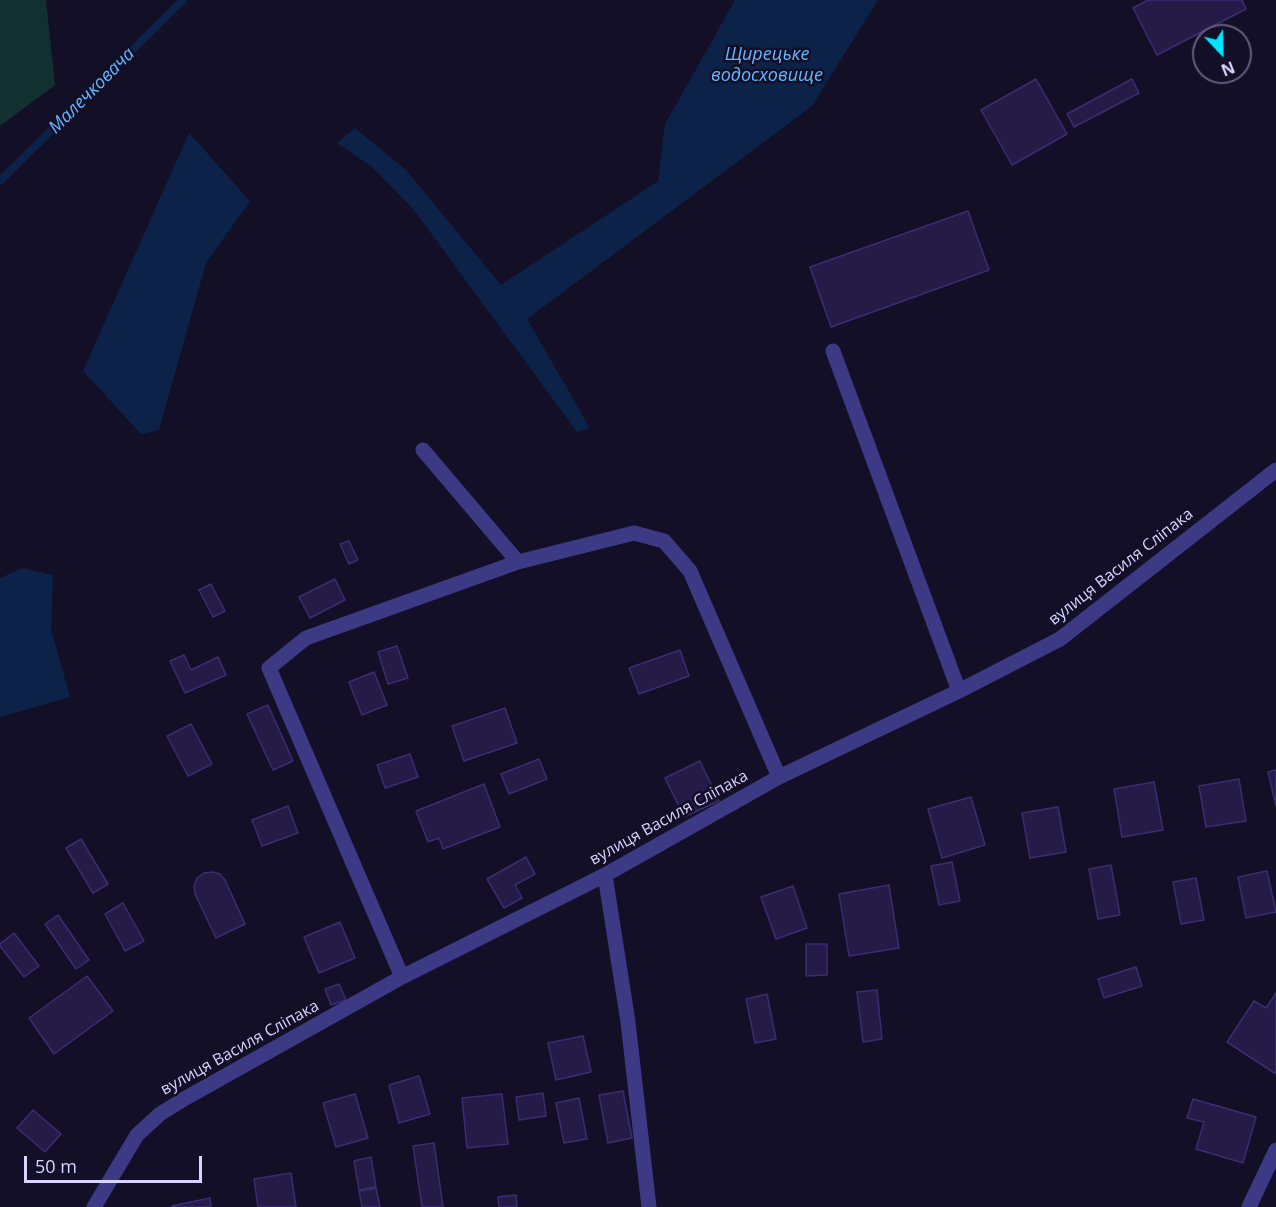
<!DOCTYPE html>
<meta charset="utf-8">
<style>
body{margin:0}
#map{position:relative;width:1276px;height:1207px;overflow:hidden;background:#130f26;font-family:"Open Sans",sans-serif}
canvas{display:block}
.north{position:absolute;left:1192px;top:24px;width:60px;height:60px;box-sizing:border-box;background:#130f26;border:2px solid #625e7d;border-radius:50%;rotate:158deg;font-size:16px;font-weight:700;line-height:24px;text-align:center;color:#d9d4ff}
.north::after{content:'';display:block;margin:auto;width:21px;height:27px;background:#00e5ff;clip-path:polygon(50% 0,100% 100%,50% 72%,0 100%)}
.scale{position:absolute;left:24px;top:1156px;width:178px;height:27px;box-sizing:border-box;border:3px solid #d9d4ff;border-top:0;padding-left:8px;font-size:18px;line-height:21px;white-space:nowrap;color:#d9d4ff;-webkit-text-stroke:4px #130f26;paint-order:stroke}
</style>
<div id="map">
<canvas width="1276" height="1207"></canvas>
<div class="north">N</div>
<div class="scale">50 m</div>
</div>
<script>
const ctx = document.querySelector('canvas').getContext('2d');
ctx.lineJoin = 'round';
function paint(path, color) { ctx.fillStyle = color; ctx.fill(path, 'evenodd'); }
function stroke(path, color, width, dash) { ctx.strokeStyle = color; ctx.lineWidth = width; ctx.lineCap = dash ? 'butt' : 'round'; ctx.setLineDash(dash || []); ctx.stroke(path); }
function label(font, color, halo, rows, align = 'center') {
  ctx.font = font + ' "Open Sans",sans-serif'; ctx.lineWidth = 5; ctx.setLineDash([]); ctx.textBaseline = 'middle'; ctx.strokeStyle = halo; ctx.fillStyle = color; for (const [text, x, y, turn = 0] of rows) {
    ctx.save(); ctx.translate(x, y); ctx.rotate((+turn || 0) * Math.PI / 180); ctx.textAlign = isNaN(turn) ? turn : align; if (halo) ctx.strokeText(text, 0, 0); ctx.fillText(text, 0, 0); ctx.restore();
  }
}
paint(new Path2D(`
 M0 0H46L55 85 0 126Z`), '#12302f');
paint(new Path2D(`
 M735 0H878L812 106 527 319 590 428 577 432 414 210 371 166 337 143 355 128 406 170 501 285 658 181 665 124Z
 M189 133 250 201 206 263 159 430 141 434 83 371Z
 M23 568 53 575 51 629 70 697 0 717V578Z`), '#0c2248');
stroke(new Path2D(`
 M0 181 183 0`), '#0c2248', 8);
const building = new Path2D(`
 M1148 0H1242L1246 9 1157 55 1133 8Z
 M1036 79 1067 134 1012 165 981 110Z
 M1132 79 1139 93 1074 127 1067 114Z
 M968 211 989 270 831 327 810 267Z
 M349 541 358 560 349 564 340 544Z
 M335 579 345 600 310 618 299 597Z
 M211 584 225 611 213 617 199 590Z
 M397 646 408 678 388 684 378 652Z
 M680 650 689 676 639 694 629 668Z
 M184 655 191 670 218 657 226 675 185 693 170 661Z
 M374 672 387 705 362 715 349 682Z
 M268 705 293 761 273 770 247 714Z
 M505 708 517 743 464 761 452 726Z
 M191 724 212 764 188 776 167 736Z
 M410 754 418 777 385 788 377 765Z
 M539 759 547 779 509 794 501 774Z
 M700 761 719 801 684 817 665 778Z
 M1276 770V806L1268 772Z
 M1239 779 1246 821 1206 827 1199 786Z
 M1154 782 1163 830 1122 837 1114 789Z
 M484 784 500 827 443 849 439 838 428 842 416 811Z
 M971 797 985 845 942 858 928 809Z
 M288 806 298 833 262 846 252 820Z
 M1058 807 1066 852 1030 858 1022 813Z
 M81 839 108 884 93 893 66 848Z
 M526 857 535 874 515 885 522 898 504 908 487 879Z
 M952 862 960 901 939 905 931 866Z
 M1111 865 1120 915 1098 919 1089 869Z
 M1267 871 1276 912 1246 918 1238 877Z
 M212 872 220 874 225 880 245 924 216 938 195 894 194 886 197 878 204 873Z
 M1196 878 1204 920 1181 924 1173 882Z
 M889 885 899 948 849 956 839 894Z
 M793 886 807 928 776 939 761 897Z
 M123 903 144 941 125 951 105 914Z
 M58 915 89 960 76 969 45 924Z
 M340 922 355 958 319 973 304 937Z
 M14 933 39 966 24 977 0 946V944Z
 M806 944H827V975L806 976Z
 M1136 967 1142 986 1104 998 1098 979Z
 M87 976 113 1011 54 1054 29 1018Z
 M339 984 346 1000 331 1005 325 989Z
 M877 990 882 1039 863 1042 857 992Z
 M1276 993V1074L1227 1042 1254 1001 1266 1008Z
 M767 994 776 1039 755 1043 746 999Z
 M583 1036 591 1072 556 1080 548 1043Z
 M419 1076 430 1114 399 1123 389 1085Z
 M623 1091 632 1138 608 1143 599 1095Z
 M543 1093 546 1116 519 1120 516 1097Z
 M355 1094 368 1138 336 1147 323 1103Z
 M502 1094 508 1144 467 1148 462 1098Z
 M579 1098 587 1139 564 1143 556 1103Z
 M1193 1099 1256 1117 1243 1163 1196 1149 1204 1122 1187 1118Z
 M33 1110 61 1134 45 1152 17 1128Z
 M434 1143 443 1207H422L413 1146Z
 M371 1157 376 1187 359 1190 354 1161Z
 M291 1173 296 1207H258L254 1179Z
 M376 1188 380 1207H362L359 1191Z
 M516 1195 517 1207H499L498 1197Z
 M210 1198 211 1207H172V1206Z`);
paint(building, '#241b47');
stroke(building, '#3b2d73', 1.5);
stroke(new Path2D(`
 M833 351 959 691
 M423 450 518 562 634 533 664 541 690 571 779 777
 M605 875 628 1022 649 1207
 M402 977 269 668 306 638 518 562
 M94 1207 137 1135 160 1114 184 1099 402 977 605 875 779 777 959 691 1060 639 1276 470
 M1249 1207 1276 1150`), '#3d3a85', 15);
label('16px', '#d9d4ff', '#130f26', [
 ["вулиця Василя Сліпака",1121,567,-38],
 ["вулиця Василя Сліпака",669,818,-29],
 ["вулиця Василя Сліпака",240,1048,-29]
]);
label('italic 18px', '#62b6ff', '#130f26', [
 ["Щирецьке",767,55],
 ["водосховище",767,76],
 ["Малечковача",92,91,-45]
]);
</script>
